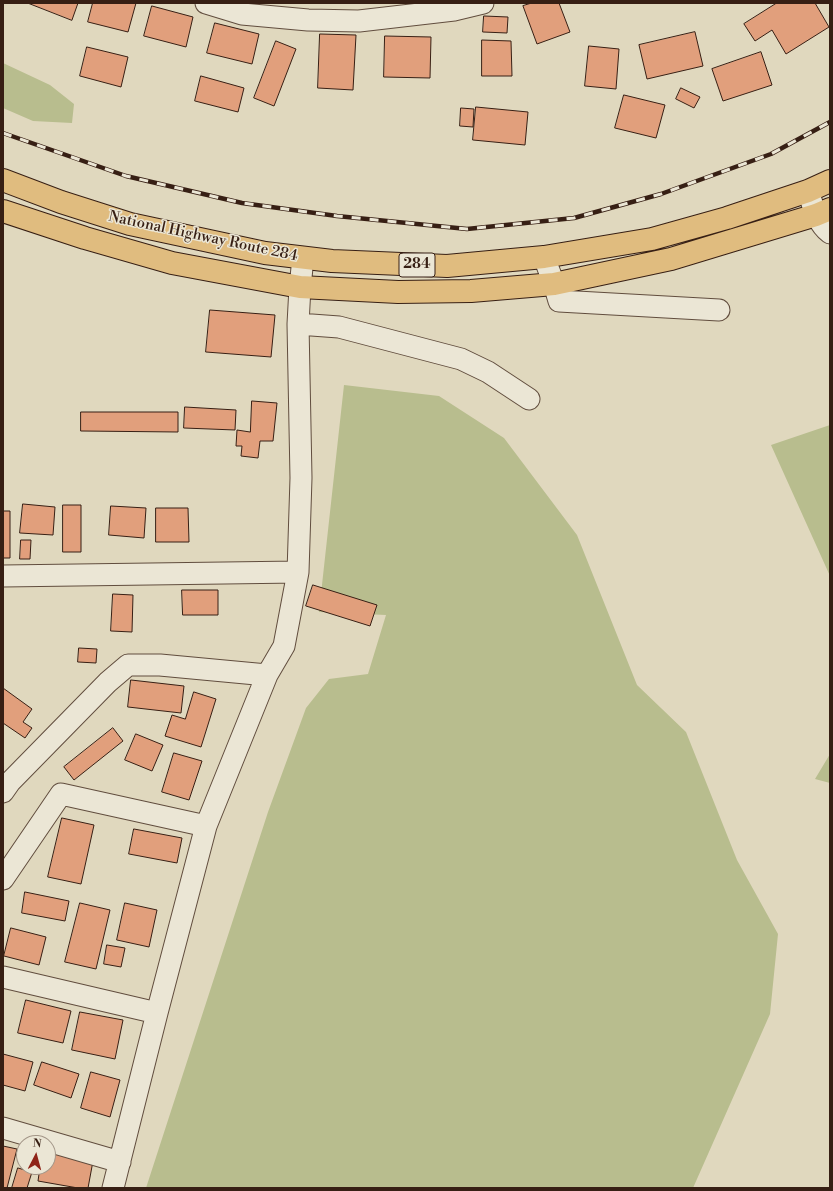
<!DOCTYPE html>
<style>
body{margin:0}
#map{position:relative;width:833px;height:1191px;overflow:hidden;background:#e0d8be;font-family:"Libre Bodoni",serif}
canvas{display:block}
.frame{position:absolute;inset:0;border:4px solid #371f14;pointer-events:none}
.north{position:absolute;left:16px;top:1135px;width:40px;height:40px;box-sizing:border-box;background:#ebe6d5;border:1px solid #a39688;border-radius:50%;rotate:6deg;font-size:11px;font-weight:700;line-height:16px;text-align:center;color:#371f14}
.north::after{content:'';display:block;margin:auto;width:14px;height:18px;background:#8f2418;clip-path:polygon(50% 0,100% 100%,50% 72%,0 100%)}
</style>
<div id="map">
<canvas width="833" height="1191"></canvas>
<div class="frame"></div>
<div class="north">N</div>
</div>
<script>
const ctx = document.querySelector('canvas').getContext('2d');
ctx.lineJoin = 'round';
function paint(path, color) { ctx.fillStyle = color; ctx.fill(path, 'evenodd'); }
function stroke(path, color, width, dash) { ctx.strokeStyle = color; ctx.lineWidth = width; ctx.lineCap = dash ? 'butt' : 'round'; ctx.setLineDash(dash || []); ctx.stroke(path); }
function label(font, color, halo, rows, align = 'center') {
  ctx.font = font + ' "Libre Bodoni",serif'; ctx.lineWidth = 3; ctx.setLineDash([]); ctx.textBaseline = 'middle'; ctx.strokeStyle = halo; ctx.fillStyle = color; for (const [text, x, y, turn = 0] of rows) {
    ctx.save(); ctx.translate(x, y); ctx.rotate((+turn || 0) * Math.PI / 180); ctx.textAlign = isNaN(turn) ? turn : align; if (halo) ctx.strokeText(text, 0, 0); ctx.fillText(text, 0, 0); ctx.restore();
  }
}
paint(new Path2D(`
 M3 63 50 85 74 104 72 123 33 121 3 108Z
 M344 385 439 396 504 438 577 535 637 685 686 732 737 860 778 934 770 1014 693 1188H146L268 812 306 708 329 679 368 674 386 615 319 612Z
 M830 425V576L771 445Z
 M830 754V783L815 779Z`), '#b8bd8e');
const building = new Path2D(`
 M28 3H78L72 20Z
 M93 3H136L128 32 88 22Z
 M532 3H559L570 32 537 44 523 6Z
 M777 3H815L829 27 786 54 772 30 755 41 744 24Z
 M152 6 193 17 186 47 144 36Z
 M484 16 508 17 507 33 483 32Z
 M215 23 259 34 252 64 207 53Z
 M695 32 703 66 647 79 639 45Z
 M320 34 356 35 353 90 318 88Z
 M385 36 431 37 430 78 384 77Z
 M482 40 511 41 512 76H482Z
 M276 41 296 49 274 106 254 98Z
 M589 46 619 49 616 89 585 86Z
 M87 47 128 57 121 87 80 76Z
 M761 52 772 85 723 101 712 69Z
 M201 76 244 88 238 112 195 101Z
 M681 88 700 97 694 108 676 99Z
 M624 95 665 105 656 138 615 128Z
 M476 107 528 112 525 145 473 140Z
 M461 108 474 109 473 127 460 126Z
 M210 310 275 315 271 357 206 352Z
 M252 401 277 403 273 441H260L258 458 241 456 242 446H236L237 430 250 432Z
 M185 407 236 410 235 430 184 428Z
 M81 412H178V432L81 431Z
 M23 504 55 507 53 535 20 533Z
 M63 505H81V552H63Z
 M111 506 146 508 144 538 109 535Z
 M156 508H188L189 542H156Z
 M3 511H10V558H3Z
 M21 540H31L30 559H20Z
 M313 585 377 605 370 626 306 606Z
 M182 590H218V615H183Z
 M113 594 133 595 132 632 111 631Z
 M79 648 97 649 96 663 78 662Z
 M131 680 184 686 181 713 128 707Z
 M3 688 32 709 23 722 32 728 25 738 3 723Z
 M194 692 216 699 201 747 165 736 172 715 185 719Z
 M113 728 123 741 74 780 64 767Z
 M136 734 163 745 152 771 125 760Z
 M174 753 202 761 189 800 162 792Z
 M62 818 94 825 81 884 48 877Z
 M134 829 182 838 177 863 129 854Z
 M25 892 69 901 65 921 22 913Z
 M80 903 110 910 96 969 65 962Z
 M125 903 157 910 149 947 117 940Z
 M11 928 46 937 39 965 4 956Z
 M107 945 125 948 121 967 104 964Z
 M26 1000 71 1011 63 1043 18 1033Z
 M80 1012 123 1020 115 1059 72 1050Z
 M3 1054 33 1062 25 1091 3 1085Z
 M42 1062 79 1074 71 1098 34 1085Z
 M91 1072 120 1080 110 1117 81 1108Z
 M3 1146 17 1149 7 1188H3Z
 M48 1152 93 1161 88 1188H78L38 1181 40 1167H48Z
 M18 1168 32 1172 27 1188H12Z`);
paint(building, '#e19f7c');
stroke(building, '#371f14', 1);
const street = new Path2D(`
 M206 3 242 14 308 20 359 21 454 10 483 3
 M808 191C813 206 817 223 830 233
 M544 257 554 284 559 301 719 310
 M298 324 339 327 461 359 488 372 529 399
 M3 576 298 572
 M3 792 10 782 108 682 128 665H160L267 675
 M3 879 61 794 206 826
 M3 977 157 1013
 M3 1128 120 1162
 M113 1188 157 1013 206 826 267 675 284 646 298 572 301 478 298 324 300 287 303 258`);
const highway = new Path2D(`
 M3 180 61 202 130 224 265 253 332 261 447 266 544 257 652 239 727 218 808 191 830 181
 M3 211 85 238 172 263 300 287 398 292 471 291 554 284 671 259 816 215 830 209`);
stroke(street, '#614d3e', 23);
stroke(highway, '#371f14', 24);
stroke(street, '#ebe6d5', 21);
stroke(highway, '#e0bc7f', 22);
const rail = new Path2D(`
 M3 133 126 176 242 203 337 216 467 229 574 218 661 194 771 154 830 122`);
stroke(rail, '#371f14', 4.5);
stroke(rail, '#ebe6d5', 3, [9]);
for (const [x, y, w] of [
 [417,265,36]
]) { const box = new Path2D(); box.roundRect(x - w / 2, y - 12, w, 24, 3); ctx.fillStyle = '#ebe6d5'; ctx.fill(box); stroke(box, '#371f14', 1); }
label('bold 14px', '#371f14', null, [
 ["284",417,265]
]);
label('15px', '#371f14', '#ebe6d5', [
 ["National Highway Route 284",203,237,12]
]);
</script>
